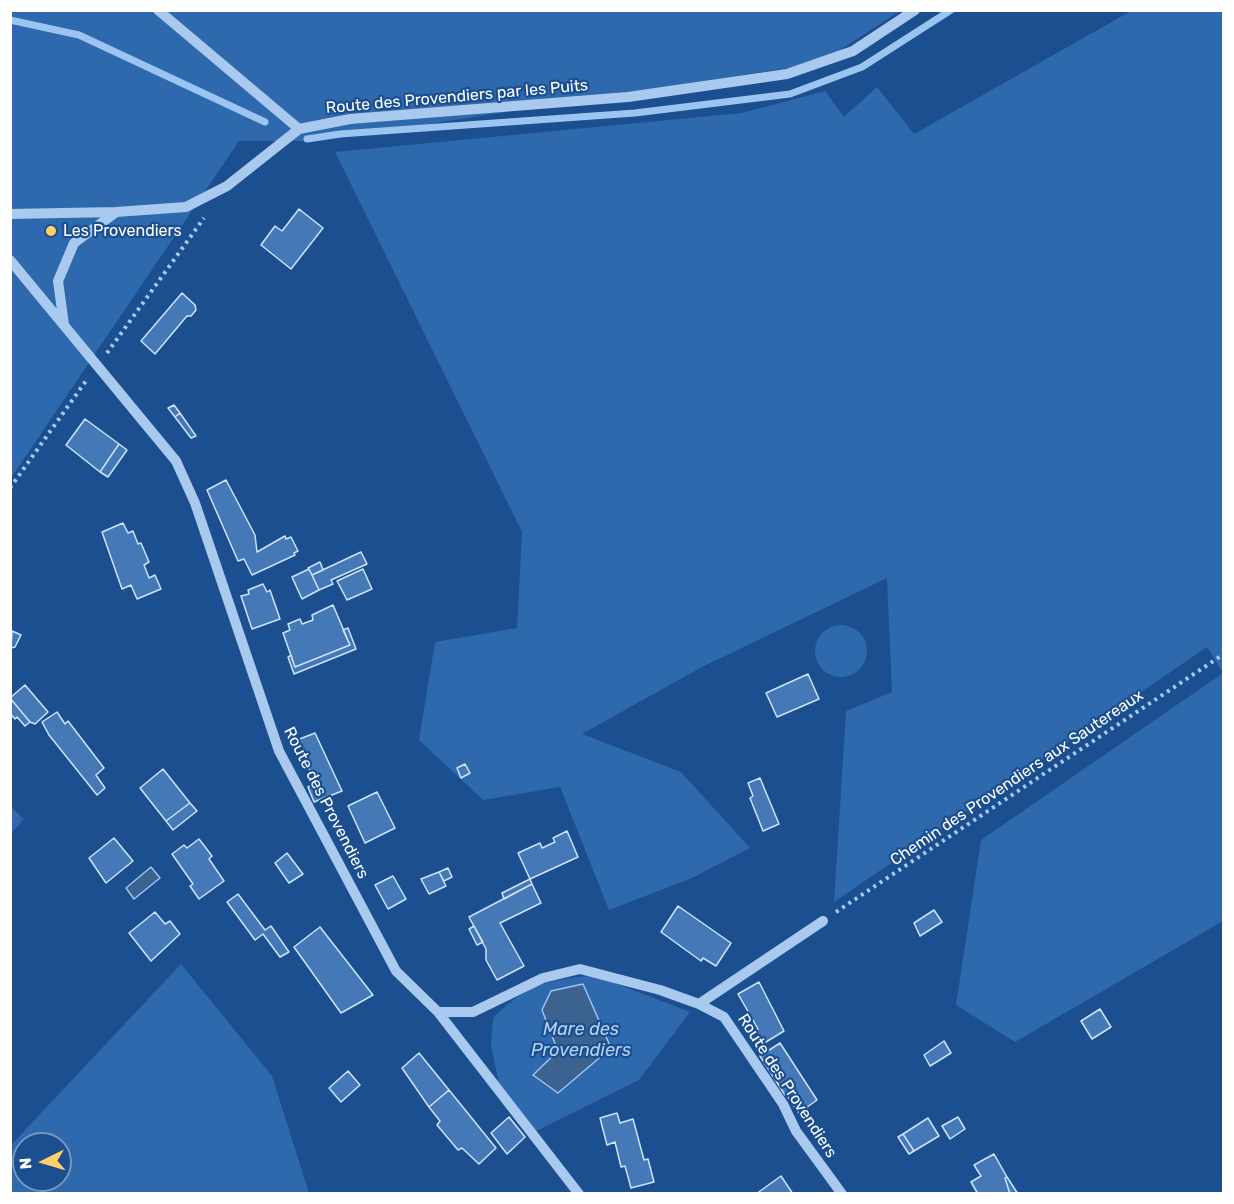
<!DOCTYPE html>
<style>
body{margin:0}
#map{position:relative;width:1234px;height:1204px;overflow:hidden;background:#1b4f8f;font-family:Rubik,sans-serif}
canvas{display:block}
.frame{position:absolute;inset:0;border:12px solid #fff;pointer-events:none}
.north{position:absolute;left:12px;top:1132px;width:60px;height:60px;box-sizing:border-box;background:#1b4f8f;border:2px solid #7695bc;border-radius:50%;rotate:265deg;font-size:16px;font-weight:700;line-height:24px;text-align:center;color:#fff}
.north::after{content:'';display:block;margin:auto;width:21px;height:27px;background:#ffd166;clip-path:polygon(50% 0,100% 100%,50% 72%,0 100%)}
</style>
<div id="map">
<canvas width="1234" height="1204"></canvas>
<div class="frame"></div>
<div class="north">N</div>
</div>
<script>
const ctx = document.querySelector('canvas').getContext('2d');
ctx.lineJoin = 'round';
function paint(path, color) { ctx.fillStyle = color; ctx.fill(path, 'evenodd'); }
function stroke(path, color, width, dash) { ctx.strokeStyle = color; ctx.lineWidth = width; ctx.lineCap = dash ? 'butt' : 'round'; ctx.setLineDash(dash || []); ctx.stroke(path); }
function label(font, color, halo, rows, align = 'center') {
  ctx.font = font + ' Rubik,sans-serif'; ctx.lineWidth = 4.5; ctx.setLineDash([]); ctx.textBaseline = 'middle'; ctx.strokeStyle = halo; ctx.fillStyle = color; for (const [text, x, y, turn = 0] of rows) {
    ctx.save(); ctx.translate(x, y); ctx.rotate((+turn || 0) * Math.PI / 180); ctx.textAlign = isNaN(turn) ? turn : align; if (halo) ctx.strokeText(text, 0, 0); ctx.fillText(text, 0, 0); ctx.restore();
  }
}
paint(new Path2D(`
 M11 11H900L820 63 320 141H239L11 478Z
 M1131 11H1223V921L1015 1042 956 1005 981 840 1223 673 1207 647 834 902 846 711 892 692 887 578 700 668 582 734 681 772 750 848 692 878 609 910 560 787 483 800 419 740 435 642 517 628 522 532 335 152 742 113 825 91 844 117 877 87 914 134Z
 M815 651a26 26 0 1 1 52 0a26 26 0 1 1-52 0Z
 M11 807 24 819 11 833Z
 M181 964 272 1076 309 1193H11V1145ZM24 1144H60V1180H24Z
 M587 976 615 983 690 1012 639 1080 536 1131 499 1083 491 1045 493 1018C526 986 542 981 587 976ZM558 1051V1093L533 1075Z`), '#2e69ad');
const water = new Path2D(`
 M151 867 160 878 134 899 126 888Z
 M583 984 611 1048 558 1093 533 1075 558 1051 542 1010 551 991Z`);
paint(water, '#3c6290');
stroke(water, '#9cc4f0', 1.5);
stroke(new Path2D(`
 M10 20 79 35 265 122
 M307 139 340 134 635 113 790 94 862 67 951 10`), '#9cc4f0', 7);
const building = new Path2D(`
 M299 209 323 228 291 269 261 245 275 226 282 231Z
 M182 293 195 305 196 310 191 316H187L155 354 141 341Z
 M174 405 180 413 175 417 168 408Z
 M180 413 196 436 191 438 175 417Z
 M85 419 119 444 100 472 66 445Z
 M119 444 127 450 108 477 100 472Z
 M226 480 255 535 257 552 285 536 286 539 291 537 298 551 294 553 295 555 252 575 244 559 238 561 207 490Z
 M123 523 128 533 133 531 138 544 141 543 149 562 144 565 149 578 155 575 161 589 137 599 131 585 122 589 102 532Z
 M361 552 367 564 331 580 333 584 319 590 312 575Z
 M320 562 323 570 312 575 308 568Z
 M309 569 319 590 302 599 292 577Z
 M363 569 372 589 347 600 337 581Z
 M263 584 267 592 270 590 280 619 252 629 241 596 249 594 248 590Z
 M333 605 350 645 295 667 283 633 290 630 288 624 300 619 302 624 313 620 312 615Z
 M348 628 356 649 294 674 288 657 291 655 295 667 350 645 343 630Z
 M12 631 21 635 15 647 11 648Z
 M808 674 819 699 777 717 766 693Z
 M25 685 48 712 35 724 30 722 10 698Z
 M10 698 30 722 25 726 17 717 15 719 10 713Z
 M57 712 65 724 68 721 104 768 96 775 105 788 97 795 49 735 42 722Z
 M315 733 342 791 314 802 308 787 315 783 297 740Z
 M465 764 470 773 461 778 457 768Z
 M163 769 190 803 166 821 140 788Z
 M760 778 779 824 763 831 750 798 753 796 748 783Z
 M377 792 395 828 365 843 348 806Z
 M190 803 197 811 173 830 166 821Z
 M567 831 578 857 530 879 518 853 540 843 542 848 555 842 553 838Z
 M114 838 133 861 106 883 89 858Z
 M199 839 212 856 209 859 224 881 199 899 190 886 193 884 172 854 184 845 187 848Z
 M287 853 303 874 289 883 275 863Z
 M448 868 452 877 444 881 439 872Z
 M439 872 446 886 429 894 421 879Z
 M393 876 406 899 388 909 375 885Z
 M530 879 532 884 504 899 502 893Z
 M532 884 541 903 500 923 524 966 497 980 486 960V949L469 917Z
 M238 894 265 930 271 926 289 952 280 957 263 934 255 940 227 902Z
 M678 906 731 943 716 966 703 958 701 961 661 932Z
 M934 910 942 922 920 936 914 923Z
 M155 912 165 924 170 921 180 934 151 961 129 933Z
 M474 926 483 942 477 945 469 929Z
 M320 927 373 995 341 1013 294 947Z
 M759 982 784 1031 766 1042 752 1039 749 1034 758 1029 738 994Z
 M1100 1009 1111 1027 1092 1039 1081 1021Z
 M944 1041 951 1053 930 1066 924 1055Z
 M780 1043 817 1100 799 1113 786 1094 785 1095 760 1056Z
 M419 1053 449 1090 429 1107 402 1068Z
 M348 1071 360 1085 341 1102 329 1088Z
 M449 1090 496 1148 479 1164 462 1148 458 1150 437 1125 440 1121 429 1107Z
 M617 1113 620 1123 633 1119 644 1160 648 1159 654 1182 631 1188 625 1166 621 1167 615 1142 607 1145 600 1118Z
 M509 1117 525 1137 507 1154 491 1133Z
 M958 1117 965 1129 950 1139 942 1126Z
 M928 1118 939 1136 914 1151 903 1134Z
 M903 1134 914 1151 909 1154 898 1137Z
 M994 1154 1007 1177 1005 1178 1010 1194H978L971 1182 981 1176 974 1165Z
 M781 1176 793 1194H756Z
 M1007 1177 1018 1194H1010L1005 1178Z`);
paint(building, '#4478b7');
stroke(building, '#cfe3fa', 1.5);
stroke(new Path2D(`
 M107 353 204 218
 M10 488 88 378
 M836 912 1224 654`), '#a9c9ee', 4, [3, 4.5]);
stroke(new Path2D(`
 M158 10 299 129
 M10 214 116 212 186 207 227 186 299 129 350 119 628 97 787 74 853 51 915 10
 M10 260 176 461 195 503 279 751 396 971 438 1012H473L543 978 580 969 660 990 699 1004 724 1017 783 1104 796 1131 842 1194
 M64 325 58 281 74 243 115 213
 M699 1004 823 921
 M438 1012 579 1194`), '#a9c9ee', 10);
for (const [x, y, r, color] of [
 [51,231,6,"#ffd166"]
]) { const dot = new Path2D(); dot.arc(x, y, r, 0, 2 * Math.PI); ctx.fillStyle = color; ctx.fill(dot); stroke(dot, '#1b4f8f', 2); }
label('16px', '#fff', '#1b4f8f', [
 ["Route des Provendiers par les Puits",457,97,-5],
 ["Chemin des Provendiers aux Sautereaux",1017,778,-34],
 ["Route des Provendiers",326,803,63],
 ["Route des Provendiers",787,1086,57]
]);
label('16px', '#fff', '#1b4f8f', [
 ["Les Provendiers",63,231]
], 'left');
label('italic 18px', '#b5d3f5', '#1b4f8f', [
 ["Mare des",581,1030],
 ["Provendiers",581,1051]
]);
</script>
